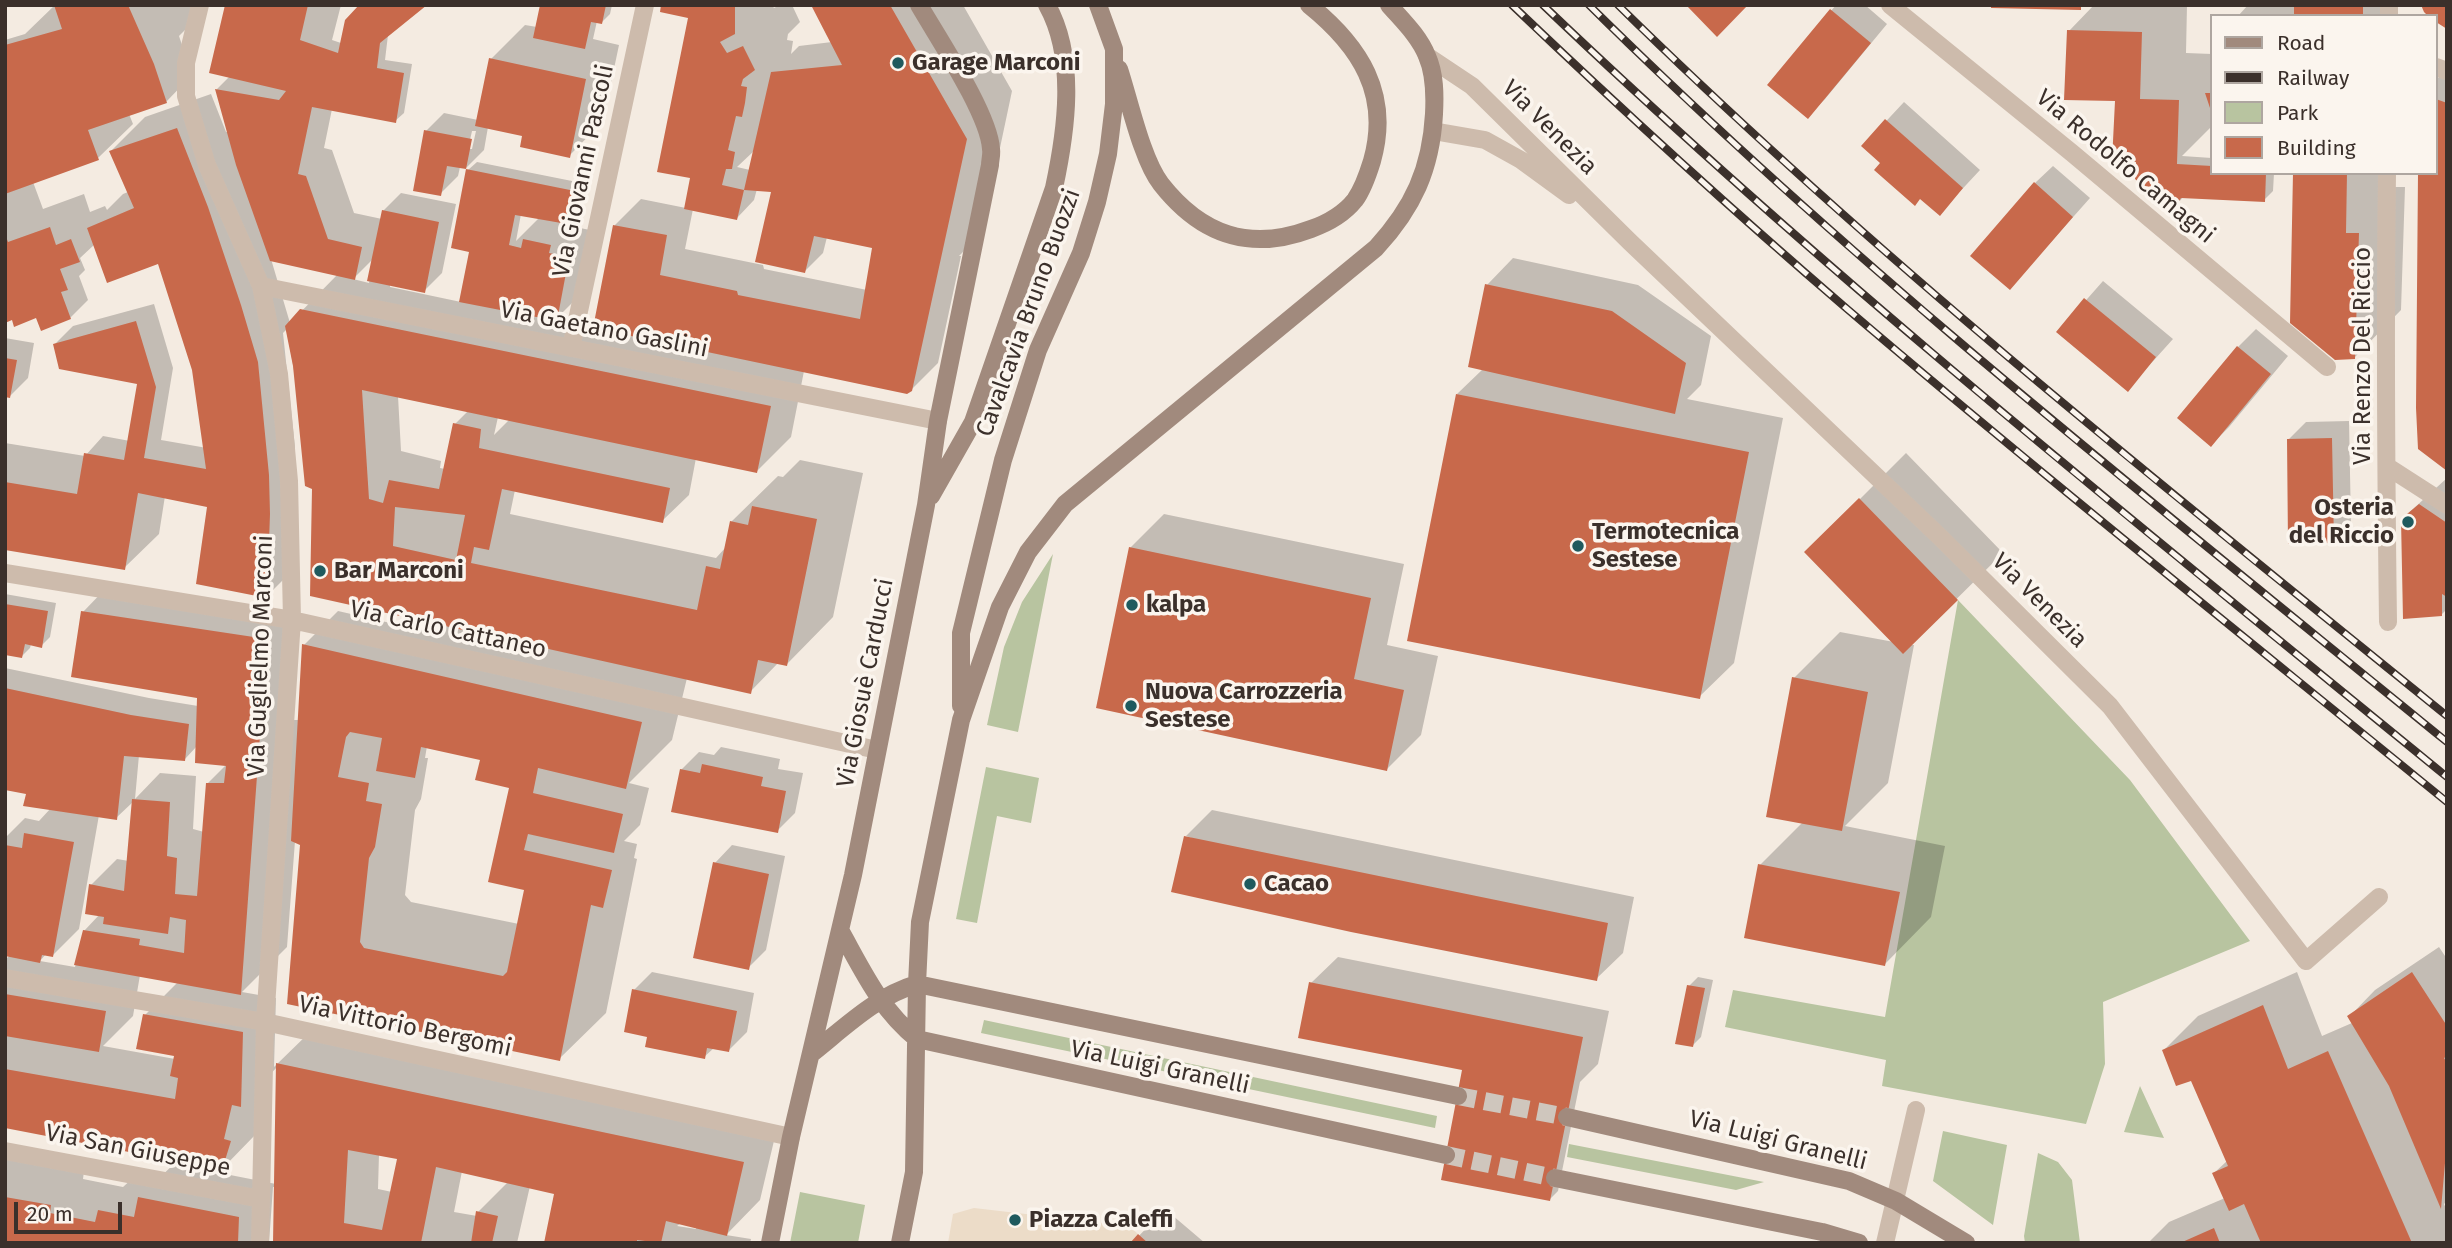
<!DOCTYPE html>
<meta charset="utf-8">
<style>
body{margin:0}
#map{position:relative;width:2452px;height:1248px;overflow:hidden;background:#f4ebe1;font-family:"Fira Sans",sans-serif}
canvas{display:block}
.frame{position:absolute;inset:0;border:7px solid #3b302b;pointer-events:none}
.legend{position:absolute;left:2210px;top:14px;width:228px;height:161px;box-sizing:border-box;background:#fbf5ee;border:2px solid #aea6a0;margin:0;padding:9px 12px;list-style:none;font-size:21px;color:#3b302b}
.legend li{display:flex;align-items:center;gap:14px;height:35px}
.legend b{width:35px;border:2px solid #aea6a0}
.scale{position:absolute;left:14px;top:1202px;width:108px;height:32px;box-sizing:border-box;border:4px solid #3b302b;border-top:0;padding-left:9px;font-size:21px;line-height:24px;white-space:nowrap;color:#3b302b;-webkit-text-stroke:5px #fbf5ee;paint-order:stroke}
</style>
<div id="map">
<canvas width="2452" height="1248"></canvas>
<div class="frame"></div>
<ul class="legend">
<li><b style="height:9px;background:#a18a7d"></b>Road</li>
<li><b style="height:9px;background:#3b302b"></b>Railway</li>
<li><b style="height:19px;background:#b8c4a0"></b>Park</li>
<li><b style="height:19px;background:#c8694b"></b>Building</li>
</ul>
<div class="scale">20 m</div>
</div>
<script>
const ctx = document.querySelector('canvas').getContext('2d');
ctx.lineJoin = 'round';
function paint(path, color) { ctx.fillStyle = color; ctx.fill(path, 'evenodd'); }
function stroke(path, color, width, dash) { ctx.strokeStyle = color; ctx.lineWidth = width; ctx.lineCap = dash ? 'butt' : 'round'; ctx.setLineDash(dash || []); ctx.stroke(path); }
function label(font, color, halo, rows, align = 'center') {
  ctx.font = font + ' "Fira Sans",sans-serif'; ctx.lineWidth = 7; ctx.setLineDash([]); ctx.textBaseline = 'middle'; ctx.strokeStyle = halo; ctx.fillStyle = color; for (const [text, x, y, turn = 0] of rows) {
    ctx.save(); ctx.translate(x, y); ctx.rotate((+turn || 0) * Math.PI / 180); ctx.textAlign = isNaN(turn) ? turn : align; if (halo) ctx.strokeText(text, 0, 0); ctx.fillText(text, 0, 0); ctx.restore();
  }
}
paint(new Path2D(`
 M1053 554 1018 732 987 725 1004 647 1022 602Z
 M1958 600 2130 780 2250 941 2103 1002 2105 1064 2086 1124 1882 1086 1886 1060 1725 1027 1733 990 1885 1017Z
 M986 767 1039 778 1031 823 997 816 977 923 956 919Z
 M984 1020 1437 1116 1435 1128 981 1033Z
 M2140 1086 2164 1138 2124 1132Z
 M1943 1131 2007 1145 1993 1225 1933 1181Z
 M1569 1144 1764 1182 1736 1190 1567 1157Z
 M2038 1153 2058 1162 2072 1180 2080 1243H2025L2024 1236Z
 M800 1192 865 1205 858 1243H790Z`), '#b8c4a0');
paint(new Path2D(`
 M974 1208 1129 1226 1138 1234 1130 1243H948L953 1214Z`), '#ecdcc8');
paint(new Path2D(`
 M55 5H210L179 36 192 75 166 102 129 114 133 124 98 158 33 182 43 209 84 194 90 212 105 206 107 210 123 194 128 192 111 151 145 117 211 94 226 132H229L217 89 230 76 227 5H341L332 40 341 43 388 35 385 60 412 64 404 113 395 121 332 109 324 148 332 150 354 213 382 219 383 211 401 193 456 204 442 273 424 291 390 284V287L461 302 471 251 468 170 477 162 582 183 575 214 571 218 576 219 575 227 595 231 583 292 554 321 595 329 615 225 641 199 686 208 692 177 691 13 663 5H772L774 8 780 5H792L800 22 788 34 787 40 793 41 791 54 799 46 832 42 813 5H963L1012 91 982 233 959 256H961L938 363 911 390 804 371 791 437 757 471 696 458 689 495 662 521 515 490 510 514 716 558 726 547 731 522 778 476 783 477 800 460 863 473 833 617 787 664 779 662 750 692 687 678 672 740 629 783 649 788 640 825 624 841 637 844 634 858 637 859 606 1013 559 1059 288 1003 302 844 295 841 287 947 242 992 276 998 274 1067 312 1030 777 1128 760 1200 726 1235 751 1239 750 1243H546L556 1192 530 1186 517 1243H275L276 1187H273L269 1243H5V1156L84 1171 83 1179 123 1187 134 1177 156 1181 174 1164 276 1184 277 1067 263 1082 256 1134 222 1169 5 1127V960L10 955H5V838L25 818 39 821 51 808 28 793 5 789V668L149 698 198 706V697L83 612 109 585 293 613 285 720H299L304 645 338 611 434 633 443 624 314 490 287 329 283 333 295 447 293 570 267 596 209 505 165 496 159 534 124 568 5 548V443L85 456 103 436 130 441 139 383 55 344 73 326 154 304 173 368 161 440 207 448 194 370 159 261 95 244 80 258 85 270 79 276 88 300 70 318 37 316 5 321V40L25 34ZM755 150 750 170 737 167ZM757 189 773 192 805 271 823 253 827 237 874 247 867 290 764 269 763 265 685 249 693 209 737 218 754 200ZM521 214 540 217 516 241ZM374 258 369 283 353 279ZM271 259 338 274 290 323ZM398 396 468 411 455 424 445 469 440 468 441 461 401 451ZM498 417 510 419 494 435ZM197 746 229 762 208 783 204 832 193 829 196 776 160 773 135 799 139 755 185 759ZM427 746 482 759 511 787 526 889 519 924 411 902 405 895 415 810 421 799 428 758H425ZM134 801 129 861 117 859 91 885 100 914 84 931 75 967 40 961 46 954 53 955 79 929 99 815 116 818ZM140 975 178 982 145 1015 176 1055 175 1059 103 1046 133 1016ZM379 1154 399 1158 392 1192 378 1189ZM462 1171 508 1182 478 1212 477 1216 454 1212ZM681 1223 696 1227V1229L677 1226Z
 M542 5H612L610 14 602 22 597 21 593 39 619 45 603 121 569 156 524 135 488 127 484 150 466 168 460 167 458 176 440 194 426 131 444 113 478 120 491 59 525 25 537 27ZM472 131H476L472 149H468Z
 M1836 5H1865L1887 24 1825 99 1808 116 1769 85Z
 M2094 5H2187L2186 53 2212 54V126L2182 156 2212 158V173H2274L2273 191 2264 200 2184 196 2173 209 2116 100 2069 31Z
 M2248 5H2389L2388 16H2238Z
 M2447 69V469L2436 173V80Z
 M1904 102 1980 170 1940 213 1863 146Z
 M2053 166 2090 198 2010 288 2035 183Z
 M2294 173H2380V187H2405L2401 310 2355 357Z
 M1513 258 1638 285 1711 336 1701 385 1687 399 1783 418 1734 663 1699 697 1457 394 1483 369 1487 285Z
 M2103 281 2173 339 2128 389 2058 332Z
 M2256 329 2288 356 2229 427 2211 445 2238 347Z
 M5 338 34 343 28 378 10 396 5 395Z
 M2349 421 2351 524 2333 542 2288 440 2306 422Z
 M1906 453 2003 553 1910 645H1914L1888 783 1845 826 1945 846 1931 917 1885 964 1760 865 1803 822 1794 678 1840 632 1894 642 1807 552Z
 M2447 478V609L2441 615 2402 519Z
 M1164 514 1404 564 1387 645 1438 656 1421 735 1387 769 1130 548Z
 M5 594 56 603 50 637 41 646 31 644 30 648 22 656 5 653Z
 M721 747 780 759 778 769 803 773 795 813 777 831 681 770 699 752 714 755Z
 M1212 810 1634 897 1623 953 1596 979 1186 836Z
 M732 845 785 856 766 950 748 968 715 863Z
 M2439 947 2447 959V1201L2444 1204 2447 1211V1243H2148L2169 1222 2225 1198 2214 1173 2227 1161 2192 1079 2164 1050 2198 1016 2297 972 2322 1036 2352 1023 2349 1017 2375 990Z
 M1338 957 1609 1011 1598 1064 1580 1082 1558 1191 1549 1200 1466 1069 1311 983Z
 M652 972 754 993 747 1032 729 1050 714 1048 704 1057 649 1036 634 990Z
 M1698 977 1713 980 1701 1037 1692 1046 1689 986Z
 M1165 1209 1205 1243H1132Z`), '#0003');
paint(new Path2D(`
 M54 5H128L154 64 167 103 88 130 99 160 5 194V45L62 29Z
 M225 5H308L300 40 338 53 345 20 359 5H427L380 43 377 68 404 73 396 123 312 107 298 174 306 176 328 239 362 247 355 280 270 261 236 165 215 89 279 100 286 91 209 73Z
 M540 5H606L602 24 591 22 585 49 533 38Z
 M661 5 735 6V34L720 42 727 53 743 46 755 70 743 79 741 86 747 87 745 103 742 117 736 116 728 150 735 152 732 169H726L722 185 744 190 737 220 684 209 690 178 657 172 688 18 660 12Z
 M811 5H890L967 139 912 391 907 394 593 328 613 225 667 235 660 275 737 291 738 295 860 319 872 248 814 236 805 273 755 262 771 192 744 190 771 72 842 65Z
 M1686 5H1748L1717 37Z
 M1991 5H2081V10L1991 8Z
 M2294 5H2363V16H2294Z
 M2421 5H2447V29L2436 22V16H2428L2424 12Z
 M1830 9 1871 43 1808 119 1767 85Z
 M2067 30 2142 32 2140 99 2179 100 2177 164 2212 166V173H2266L2265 202 2181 198 2173 211 2135 179 2136 162 2112 161 2115 101 2064 100Z
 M489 58 586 79 570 158 520 147 522 136 475 126Z
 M2205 93H2212V114Z
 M2436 99 2447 103V471L2418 449 2416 408 2418 173H2436Z
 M1885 119 1963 188 1940 216 1920 199 1915 206 1874 170 1880 163 1861 146Z
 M177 128 208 207 241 305 258 362 269 475 270 514 267 598 196 584 207 507 138 493 125 570 5 550V482L77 494 84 453 124 460 137 384 59 369 53 344 136 321 156 387 144 458 206 469 192 370 158 264 107 283 87 228 134 208 109 151Z
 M424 130 472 139 466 169 447 166 441 196 413 191Z
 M466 169 575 191 567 224 515 215 509 245 521 248 523 239 551 245 549 253 569 257 557 321 459 302 469 252 451 248Z
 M2293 173H2347L2346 233H2359L2355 359 2335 360 2290 323Z
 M2034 182 2073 217 2010 290 1970 256Z
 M382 210 439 222 425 293 367 281Z
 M50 227 56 245 71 239 80 262 60 269 68 290 61 292 71 319 41 331 36 318 14 327 12 320 5 323V234L8 242Z
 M1485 284 1612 311 1686 363 1675 414 1468 367Z
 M2084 298 2156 357 2128 392 2056 332Z
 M300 309 771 406 757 473 362 390 369 499 383 503 389 480 439 489 453 423 481 429 479 448 670 488 663 523 502 489 489 550 474 547 471 563 697 610 706 566 720 569 730 521 748 525 752 506 817 519 787 666 758 660 751 694 310 596 312 489 305 486 293 366 285 326ZM395 507 465 515 456 560 393 546Z
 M2237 346 2271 374 2211 447 2177 418Z
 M5 358 17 360 10 398 5 397Z
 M1456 394 1749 452 1700 699 1407 641Z
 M2332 438 2334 543 2288 544 2287 439Z
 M1859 498 1958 600 1903 654 1804 552Z
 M2419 504 2447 523V597L2442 594V616L2403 619 2401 519Z
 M1129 547 1371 598 1354 679 1404 690 1387 771 1096 708Z
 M5 604 48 611 42 648 25 644 22 658 5 655Z
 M81 611 267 639 241 995 74 965 83 930 140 939 139 945 184 953 186 920 170 917 168 934 103 924 104 917 85 914 89 884 124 891 132 799 170 802 167 856 177 858 175 894 197 896 206 783H224L226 766 195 763 197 698 71 677Z
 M302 644 642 722 626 789 538 768 533 793 623 814 614 853 528 834 524 850 612 870 603 908 591 905 560 1061 287 1004 300 845 291 841ZM350 732 382 738 376 771 415 778 421 747 480 760 475 780 509 788 488 882 524 890 507 972 503 976 364 948 360 942 369 858 375 847 382 804 366 801 369 783 338 777 346 737Z
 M1792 677 1868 692 1842 831 1766 817Z
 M5 688 131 715 189 724 185 761 124 756 117 820 23 806 26 794 5 790Z
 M702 764 763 777 761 786 786 791 778 833 671 812 680 769 700 773Z
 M24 833 74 842 53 957 42 955 40 963 5 956V845L22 848Z
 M1184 836 1608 923 1597 981 1351 932 1171 892Z
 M713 862 769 874 749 970 693 958Z
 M1758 864 1900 892 1885 966 1744 938Z
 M2412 972 2447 1026V1056L2444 1058 2447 1063V1140L2441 1209 2389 1086 2347 1016Z
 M1309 982 1583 1037 1550 1201 1441 1180 1462 1070 1298 1038Z
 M1687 985 1705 988 1693 1047 1675 1044Z
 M632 989 737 1011 729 1052 707 1048 705 1059 645 1047 647 1037 624 1032Z
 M5 994 106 1011 99 1052 5 1036Z
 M2263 1005 2288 1069 2328 1051 2412 1243H2261L2244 1204 2229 1211 2212 1173 2228 1166 2191 1081 2176 1086 2162 1050Z
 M143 1014 243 1032 241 1107 232 1105 224 1139 231 1141 222 1170 5 1128V1069L175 1099 178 1078 170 1076 174 1056 136 1049Z
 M276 1063 744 1162 727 1236 666 1221 661 1243 637 1240V1243H544L554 1194 436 1167 421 1243H273ZM348 1150 397 1159 382 1230 344 1223Z
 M5 1197 51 1205 50 1213 95 1222 98 1210 134 1217 138 1197 239 1217 238 1243H5Z
 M476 1211 498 1216 492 1243H471Z
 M2214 1228 2220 1243H2180Z
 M1138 1234 1148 1243H1130Z`), '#c8694b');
stroke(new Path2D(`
 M1458 1096 1567 1117
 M1446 1155 1555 1178`), '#cfc6bd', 18, [18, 9]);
stroke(new Path2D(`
 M200 5 186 63V96L207 165 261 286 279 374 289 481 292 620 265 1022 260 1243
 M1890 5 2072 153 2327 367
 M2389 5V16
 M1427 56 1472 86 1630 242 1940 537 2110 706 2306 961 2379 897
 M2436 67 2447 71
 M1433 131 1485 140 1521 160 1569 195
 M2387 173C2385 323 2386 472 2388 622
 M261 286 938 421
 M571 348 645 5
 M2388 467 2447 505
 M5 573 292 620 877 750
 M5 978 265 1022 791 1137
 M5 1151 261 1199
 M1885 1243 1916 1110`), '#cdbbac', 18);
stroke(new Path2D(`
 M1119 69C1129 99 1142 160 1161 184 1201 235 1250 252 1311 229 1328 223 1343 215 1355 200 1363 189 1368 174 1372 161 1391 94 1360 46 1309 5
 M931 496 973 422 1054 188C1066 132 1077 59 1047 5
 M961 706V633L1003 460 1038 350 1081 253 1097 202 1108 154 1114 104V49L1098 5
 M840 930C863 971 880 1009 917 1039L1446 1155
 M811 1054C844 1028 876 996 917 984L1458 1096
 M1567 1117 1849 1181 1896 1201 1966 1243
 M1555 1178 1822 1232 1859 1243
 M770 1243 791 1137 853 875 926 505 938 421 990 165C990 160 992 154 991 149 989 114 938 38 919 5
 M900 1243 914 1172 917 984 920 922 961 720 1000 607 1028 552 1065 504 1376 248C1413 208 1431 169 1434 114 1435 95 1435 74 1427 56 1419 36 1403 21 1389 5`), '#a18a7d', 18);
const rail = new Path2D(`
 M1512 5C1621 109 1732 210 1846 308 2043 476 2246 638 2447 802
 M1543 5C1830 279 2140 526 2447 777
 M1589 5C1857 270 2155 504 2447 742
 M1618 5C1878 260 2164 487 2447 716`);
stroke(rail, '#3b302b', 8);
stroke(rail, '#fbf5ee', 5, [16]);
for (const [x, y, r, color] of [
 [898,63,7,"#1f5a5e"],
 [2408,522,7,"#1f5a5e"],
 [1578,546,7,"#1f5a5e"],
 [320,571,7,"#1f5a5e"],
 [1132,605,7,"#1f5a5e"],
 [1131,706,7,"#1f5a5e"],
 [1250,884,7,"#1f5a5e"],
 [1015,1220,7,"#1f5a5e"]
]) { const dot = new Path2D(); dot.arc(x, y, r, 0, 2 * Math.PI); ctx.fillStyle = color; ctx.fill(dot); stroke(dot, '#fbf5ee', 2.5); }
label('bold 24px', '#3b302b', '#fbf5ee', [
 ["Garage Marconi",912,63],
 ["Osteria",2394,508,"right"],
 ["del Riccio",2394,536,"right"],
 ["Termotecnica",1592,532],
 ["Sestese",1592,560],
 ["Bar Marconi",334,571],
 ["kalpa",1146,605],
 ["Nuova Carrozzeria",1145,692],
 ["Sestese",1145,720],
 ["Cacao",1264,884],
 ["Piazza Caleffi",1029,1220]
], 'left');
label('24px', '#3b302b', '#fbf5ee', [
 ["Via Venezia",1549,128,45],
 ["Via Rodolfo Camagni",2125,167,40],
 ["Via Giovanni Pascoli",584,171,-78],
 ["Cavalcavia Bruno Buozzi",1029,313,-70],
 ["Via Gaetano Gaslini",604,330,11],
 ["Via Renzo Del Riccio",2363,356,-90],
 ["Via Venezia",2039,601,45],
 ["Via Carlo Cattaneo",448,630,12],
 ["Via Guglielmo Marconi",261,656,-88],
 ["Via Giosuè Carducci",866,683,-79],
 ["Via Vittorio Bergomi",405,1027,12],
 ["Via Luigi Granelli",1160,1068,12],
 ["Via Luigi Granelli",1778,1141,14],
 ["Via San Giuseppe",138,1151,11]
]);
</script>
